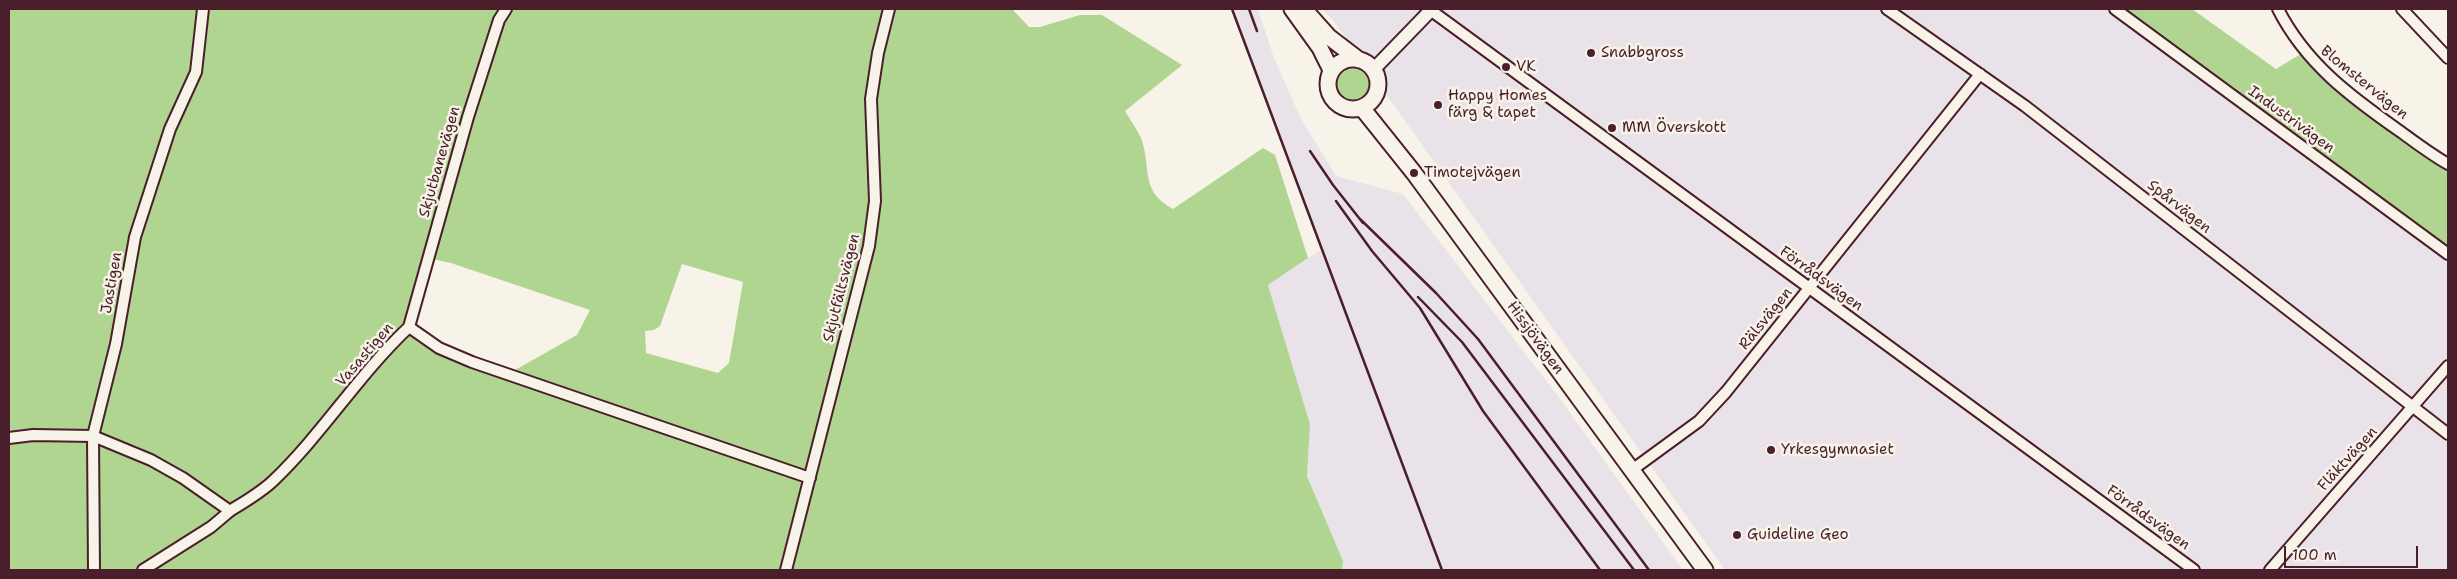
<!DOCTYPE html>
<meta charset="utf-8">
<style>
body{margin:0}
#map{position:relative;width:2457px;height:579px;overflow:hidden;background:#f7f3e8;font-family:"Shantell Sans",sans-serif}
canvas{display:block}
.frame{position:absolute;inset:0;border:10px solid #4a1f2b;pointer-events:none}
.scale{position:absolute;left:2284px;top:546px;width:134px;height:22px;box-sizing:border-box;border:2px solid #4a1f2b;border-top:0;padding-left:6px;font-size:15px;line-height:18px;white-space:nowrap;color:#4a1f2b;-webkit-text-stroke:4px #f7f3e8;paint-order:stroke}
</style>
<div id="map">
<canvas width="2457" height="579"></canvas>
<div class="frame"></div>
<div class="scale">100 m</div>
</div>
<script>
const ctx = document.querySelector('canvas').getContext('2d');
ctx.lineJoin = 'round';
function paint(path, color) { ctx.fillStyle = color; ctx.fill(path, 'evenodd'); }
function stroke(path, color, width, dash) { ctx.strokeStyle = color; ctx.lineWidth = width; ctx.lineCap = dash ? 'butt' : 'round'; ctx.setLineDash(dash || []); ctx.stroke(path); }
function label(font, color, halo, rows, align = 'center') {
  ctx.font = font + ' "Shantell Sans",sans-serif'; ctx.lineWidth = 5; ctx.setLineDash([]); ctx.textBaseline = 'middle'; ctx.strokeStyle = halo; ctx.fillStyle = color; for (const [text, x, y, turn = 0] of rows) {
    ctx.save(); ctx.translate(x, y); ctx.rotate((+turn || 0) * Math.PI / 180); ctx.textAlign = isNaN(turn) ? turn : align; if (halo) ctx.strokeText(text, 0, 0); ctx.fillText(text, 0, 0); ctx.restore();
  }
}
paint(new Path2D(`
 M1231 9H1258L1274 58 1301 119 1336 176 1403 194 1557 395 1683 570H1342L1343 561 1307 475 1310 424 1268 285 1322 249Z
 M1321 9H2126L2448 241V570H1725L1333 20Z`), '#eae2e9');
paint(new Path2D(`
 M9 9H1012L1029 27H1040L1080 15H1102L1182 65 1125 111C1130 120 1137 129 1141 138 1152 168 1139 191 1173 209L1263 148 1275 155 1308 258 1268 285 1310 424 1307 476 1343 561 1342 570H9ZM428 258 451 263 590 310 577 335 508 374 440 348 409 327ZM682 264 743 282 729 363 718 373 646 353 645 331 654 330 660 326Z
 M2115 9H2192L2276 69 2304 52 2322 71 2448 164V254Z
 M1337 85a16 16 0 1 1 32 0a16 16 0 1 1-32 0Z`), '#afd591');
const minor = new Path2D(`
 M1429 9 2194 570
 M1887 9 2025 106 2448 434
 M2115 9 2448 254
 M2278 9C2306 64 2351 97 2401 132 2416 143 2432 155 2448 164
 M2402 9 2448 58
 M409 327 439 348 472 362 810 478
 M409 327 468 117 499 20 506 9
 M9 438 33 435 93 436 151 460 183 478 230 511C244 502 262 492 274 480 323 433 359 374 409 327
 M1632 470 1699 421 1726 392 1980 74
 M94 570 93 436 116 344 135 237 170 129 196 72 203 9
 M143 570 211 527 230 511
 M786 570 869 246 875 201 871 99 878 53 889 9
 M2270 570 2448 366`);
const tertiary = new Path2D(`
 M1373 70 1432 9`);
const secondary = new Path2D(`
 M1292 9 1320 48 1331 70
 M1304 9 1329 37 1359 60
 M1328 84a25 25 0 1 1 50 0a25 25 0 1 1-50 0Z
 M1362 108 1414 173 1705 570`);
stroke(minor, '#4a1f2b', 14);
stroke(tertiary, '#4a1f2b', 16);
stroke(secondary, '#4a1f2b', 19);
stroke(minor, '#f7f3e8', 10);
stroke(tertiary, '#f7f3e8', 12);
stroke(secondary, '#f7f3e8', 15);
stroke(new Path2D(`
 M1232 9 1442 570
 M1249 9 1257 31
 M1310 151 1333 185 1363 223
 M1336 201 1372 251 1420 308 1483 411 1600 570
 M1360 219 1436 293 1478 339 1649 570
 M1418 297 1462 342 1634 570`), '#4a1f2b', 2.5);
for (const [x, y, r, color] of [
 [1591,53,5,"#4a1f2b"],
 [1506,67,5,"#4a1f2b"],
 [1438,105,5,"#4a1f2b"],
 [1612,128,5,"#4a1f2b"],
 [1414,173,5,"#4a1f2b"],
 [1771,450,5,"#4a1f2b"],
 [1737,535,5,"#4a1f2b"]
]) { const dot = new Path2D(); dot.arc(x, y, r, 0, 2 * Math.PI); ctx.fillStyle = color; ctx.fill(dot); stroke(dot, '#f7f3e8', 2); }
label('15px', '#4a1f2b', '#f7f3e8', [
 ["Snabbgross",1601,53],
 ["VK",1516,67],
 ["Happy Homes",1448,96],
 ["färg & tapet",1448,113],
 ["MM Överskott",1622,128],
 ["Timotejvägen",1424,173],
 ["Yrkesgymnasiet",1781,450],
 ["Guideline Geo",1747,535]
], 'left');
label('15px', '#4a1f2b', '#f7f3e8', [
 ["Blomstervägen",2364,83,39],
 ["Industrivägen",2291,120,36],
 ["Skjutbanevägen",440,162,-74],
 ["Spårvägen",2179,207,38],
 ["Förrådsvägen",1821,279,36],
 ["Jastigen",112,283,-80],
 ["Skjutfältsvägen",842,288,-76],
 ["Rälsvägen",1766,319,-51],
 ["Hissjövägen",1535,338,54],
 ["Vasastigen",365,355,-49],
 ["Fläktvägen",2348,459,-48],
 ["Förrådsvägen",2148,518,36]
]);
</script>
